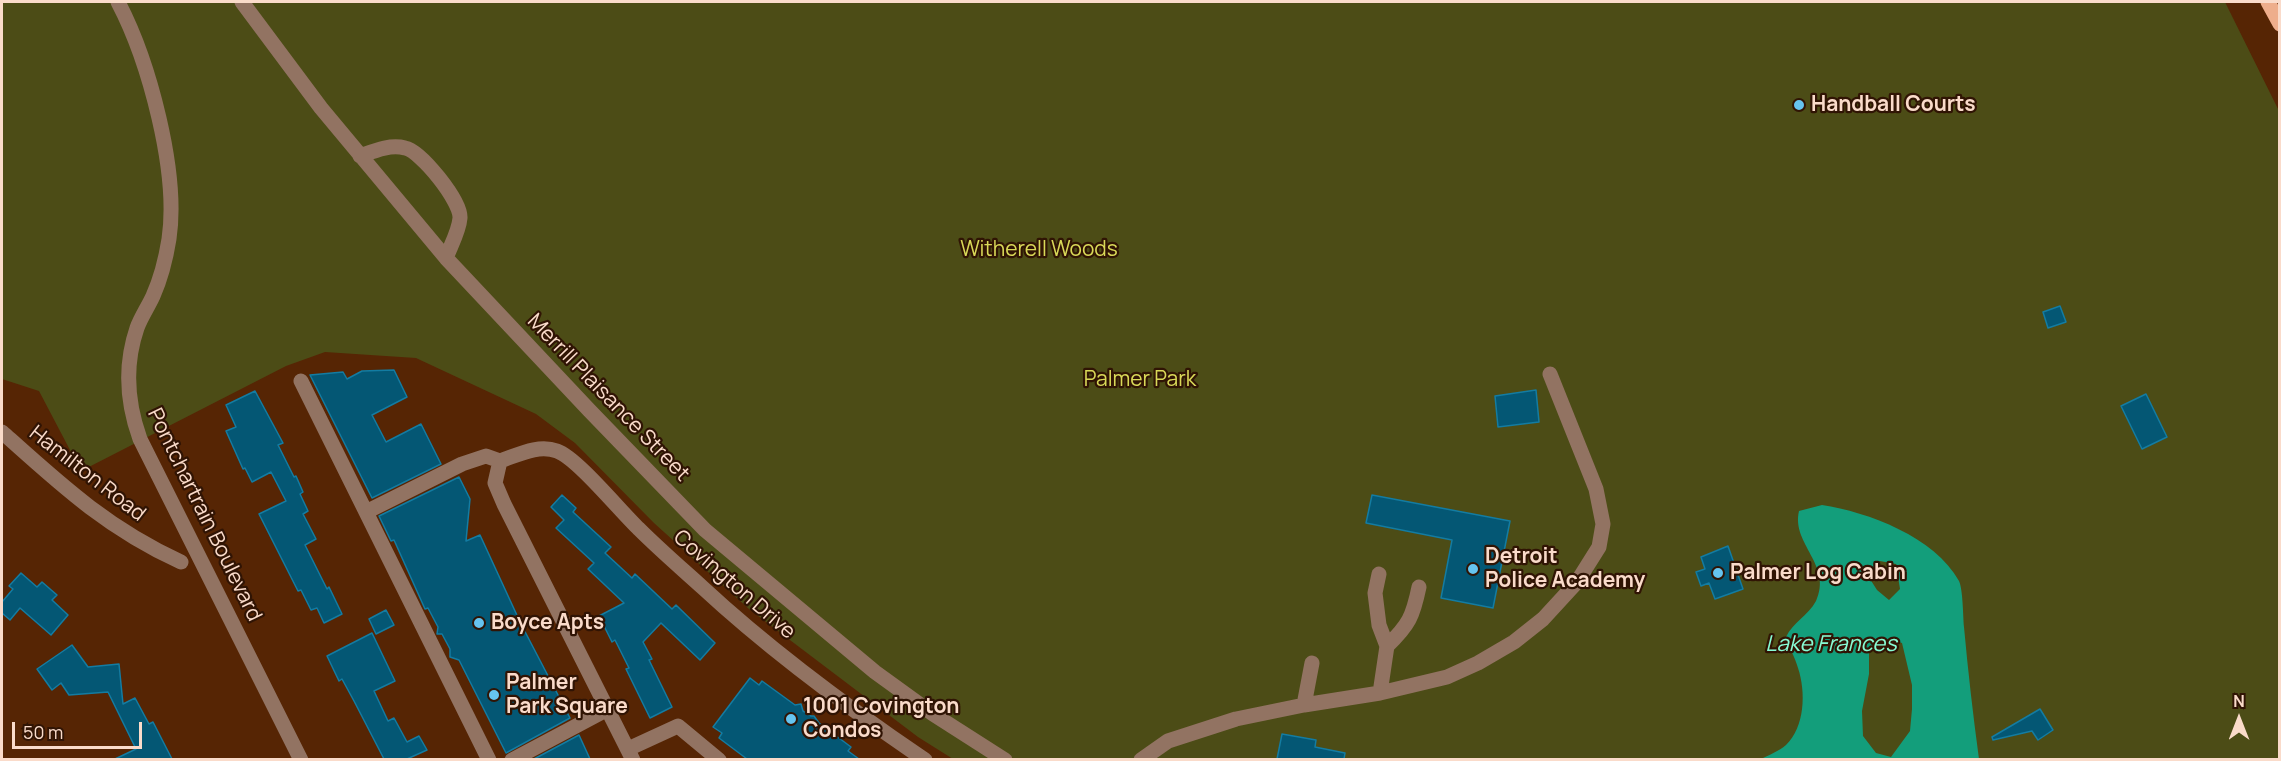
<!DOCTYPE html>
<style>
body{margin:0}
#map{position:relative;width:2281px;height:761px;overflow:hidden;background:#562504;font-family:Manrope,sans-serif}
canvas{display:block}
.frame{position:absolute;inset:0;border:3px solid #fadbca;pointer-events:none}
.north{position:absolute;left:2209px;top:689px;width:60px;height:60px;-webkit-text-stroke:4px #301404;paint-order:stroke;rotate:0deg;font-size:16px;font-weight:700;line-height:24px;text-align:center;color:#fadbca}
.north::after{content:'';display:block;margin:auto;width:21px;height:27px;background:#fadbca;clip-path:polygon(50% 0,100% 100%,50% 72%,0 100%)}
.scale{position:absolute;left:12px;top:722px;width:130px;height:27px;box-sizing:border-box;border:3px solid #fadbca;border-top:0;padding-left:8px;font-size:18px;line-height:21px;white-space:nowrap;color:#fadbca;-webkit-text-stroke:4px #301404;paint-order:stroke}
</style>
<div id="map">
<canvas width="2281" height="761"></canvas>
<div class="frame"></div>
<div class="north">N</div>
<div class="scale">50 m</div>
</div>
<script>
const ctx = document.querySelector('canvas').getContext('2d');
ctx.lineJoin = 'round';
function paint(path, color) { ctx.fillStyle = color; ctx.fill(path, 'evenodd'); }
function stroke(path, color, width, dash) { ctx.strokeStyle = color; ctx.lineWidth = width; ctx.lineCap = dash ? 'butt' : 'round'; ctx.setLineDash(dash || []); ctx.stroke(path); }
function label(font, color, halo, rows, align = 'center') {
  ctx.font = font + ' Manrope,sans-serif'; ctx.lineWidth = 4.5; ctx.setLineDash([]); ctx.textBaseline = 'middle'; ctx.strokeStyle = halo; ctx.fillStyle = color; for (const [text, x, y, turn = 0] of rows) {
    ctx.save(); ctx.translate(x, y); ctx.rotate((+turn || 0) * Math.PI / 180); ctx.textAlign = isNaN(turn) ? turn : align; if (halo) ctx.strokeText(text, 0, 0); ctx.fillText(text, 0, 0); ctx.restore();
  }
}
paint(new Path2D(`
 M2 2H2225L2279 111V759H953L918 737 749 609 654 523 575 443 536 414 416 358 325 352 286 366 81 471 39 391 2 379Z`), '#4c4c16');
paint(new Path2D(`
 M1822 505C1868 512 1935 537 1959 581 1963 590 1963 615 1964 627 1968 671 1973 715 1979 759H1761C1769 755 1779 751 1786 745 1805 727 1806 692 1798 668 1795 657 1789 648 1786 637 1793 622 1808 616 1816 601 1833 565 1791 544 1799 511ZM1880 561 1896 564 1900 589 1889 600 1877 590 1870 579ZM1888 639 1902 643 1912 685V709L1910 731 1891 757 1876 753 1863 736 1862 711 1869 674V647Z`), '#139e7b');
const building = new Path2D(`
 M2060 306 2066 322 2048 328 2043 312Z
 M394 370 407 397 372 415 386 442 421 424 441 464 372 498 310 375 343 372 347 379 362 371Z
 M1536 390 1539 422 1498 427 1495 396Z
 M255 391 283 443 278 445 294 477 296 476 303 492 300 494 308 511 303 514 316 539 305 545 327 589 329 587 342 614 324 623 317 608 311 610 301 590 298 591 259 514 286 501 271 472 252 482 245 468 243 469 226 431 236 427 226 405Z
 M2146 394 2167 437 2142 449 2121 406Z
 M459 477 470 499 466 541 480 535 521 624 570 718 506 753 459 660 450 657V649L442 634H437L438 627 428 608 425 609 394 540 391 541 379 516Z
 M562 495 576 508 573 512 611 547 605 553 632 578 635 574 672 609 676 605 715 643 700 660 661 623 643 642 652 659 649 660 672 707 650 718 626 669 629 668 615 640 612 642 599 616 624 603 588 569 594 563 556 528 564 520 551 507Z
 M1372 495 1510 521 1493 608 1441 598 1452 540 1366 523Z
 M1728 546 1743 589 1715 599 1709 583 1701 586 1696 572 1705 569 1701 557Z
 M21 573 37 587 42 582 57 595 52 600 68 615 51 635 20 608 10 620 2 613V602L13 589 9 586Z
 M386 610 394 625 376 634 369 619Z
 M372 633 395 681 374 691 388 721 394 718 407 742 419 736 427 750 407 759H384L354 701 342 679 339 681 327 656Z
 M72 645 88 667 119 664 123 704 135 698 149 724 153 722 172 759H115L136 749 108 692 69 695 61 683 52 690 37 669Z
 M750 678 759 685 762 681 795 705 801 704 803 711 811 716H814L819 723 851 747 848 751 859 759H747L719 738 722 733 713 727Z
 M2040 709 2053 730 2038 740 2032 731 1993 740 1992 737Z
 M1282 734 1316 740 1315 747 1345 753 1344 759H1277Z
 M579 735 590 759H534Z`);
paint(building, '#045774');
stroke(building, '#137ca2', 1.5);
stroke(new Path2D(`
 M118 2C149 61 179 172 169 239 166 258 161 278 153 296 148 307 141 317 137 328 124 366 127 403 140 439L301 760
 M242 2 321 108 446 258 589 410 705 530 875 672 933 714 1005 760
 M360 156C374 151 390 144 405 148 421 151 461 201 460 218 459 231 451 245 446 258
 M301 381 489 760
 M2 432C61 485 107 528 181 562
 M366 512 462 464 486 456 500 461
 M1379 574 1375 593 1379 625 1387 646 1380 693
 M1387 646C1409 625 1413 616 1419 587
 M1304 705 1312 663
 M628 749 678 726 719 760
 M512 760 608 709
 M633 760 504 504 495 483 500 461C518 455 538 444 557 451 577 458 620 511 639 529 659 549 681 568 702 587 771 651 847 707 925 760
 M1141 760 1168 741 1236 719 1304 705 1380 693 1447 677 1478 663 1514 642 1543 619 1577 582 1599 547 1603 524 1596 489 1550 374`), '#927362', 15);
stroke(new Path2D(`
 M2268 2 2280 24`), '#eeae8c', 15);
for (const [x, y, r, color] of [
 [1799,105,6,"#66c4ef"],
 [1473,569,6,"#66c4ef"],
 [1718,573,6,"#66c4ef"],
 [479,623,6,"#66c4ef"],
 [494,695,6,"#66c4ef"],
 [791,719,6,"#66c4ef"]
]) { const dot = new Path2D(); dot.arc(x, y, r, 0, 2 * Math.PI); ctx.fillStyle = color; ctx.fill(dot); stroke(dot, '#301404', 2); }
label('bold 21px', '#fadbca', '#301404', [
 ["Handball Courts",1811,105],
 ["Detroit",1485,557],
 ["Police Academy",1485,581],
 ["Palmer Log Cabin",1730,573],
 ["Boyce Apts",491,623],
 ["Palmer",506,683],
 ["Park Square",506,707],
 ["1001 Covington",803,707],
 ["Condos",803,731]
], 'left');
label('21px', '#d9d958', '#301404', [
 ["Witherell Woods",1039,250],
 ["Palmer Park",1140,380]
]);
label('21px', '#fadbca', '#301404', [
 ["Merrill Plaisance Street",608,398,46],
 ["Hamilton Road",87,474,38],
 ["Pontchartrain Boulevard",204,515,64],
 ["Covington Drive",734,585,41]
]);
label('italic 22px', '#88fcd5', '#301404', [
 ["Lake Frances",1831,645]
]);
</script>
